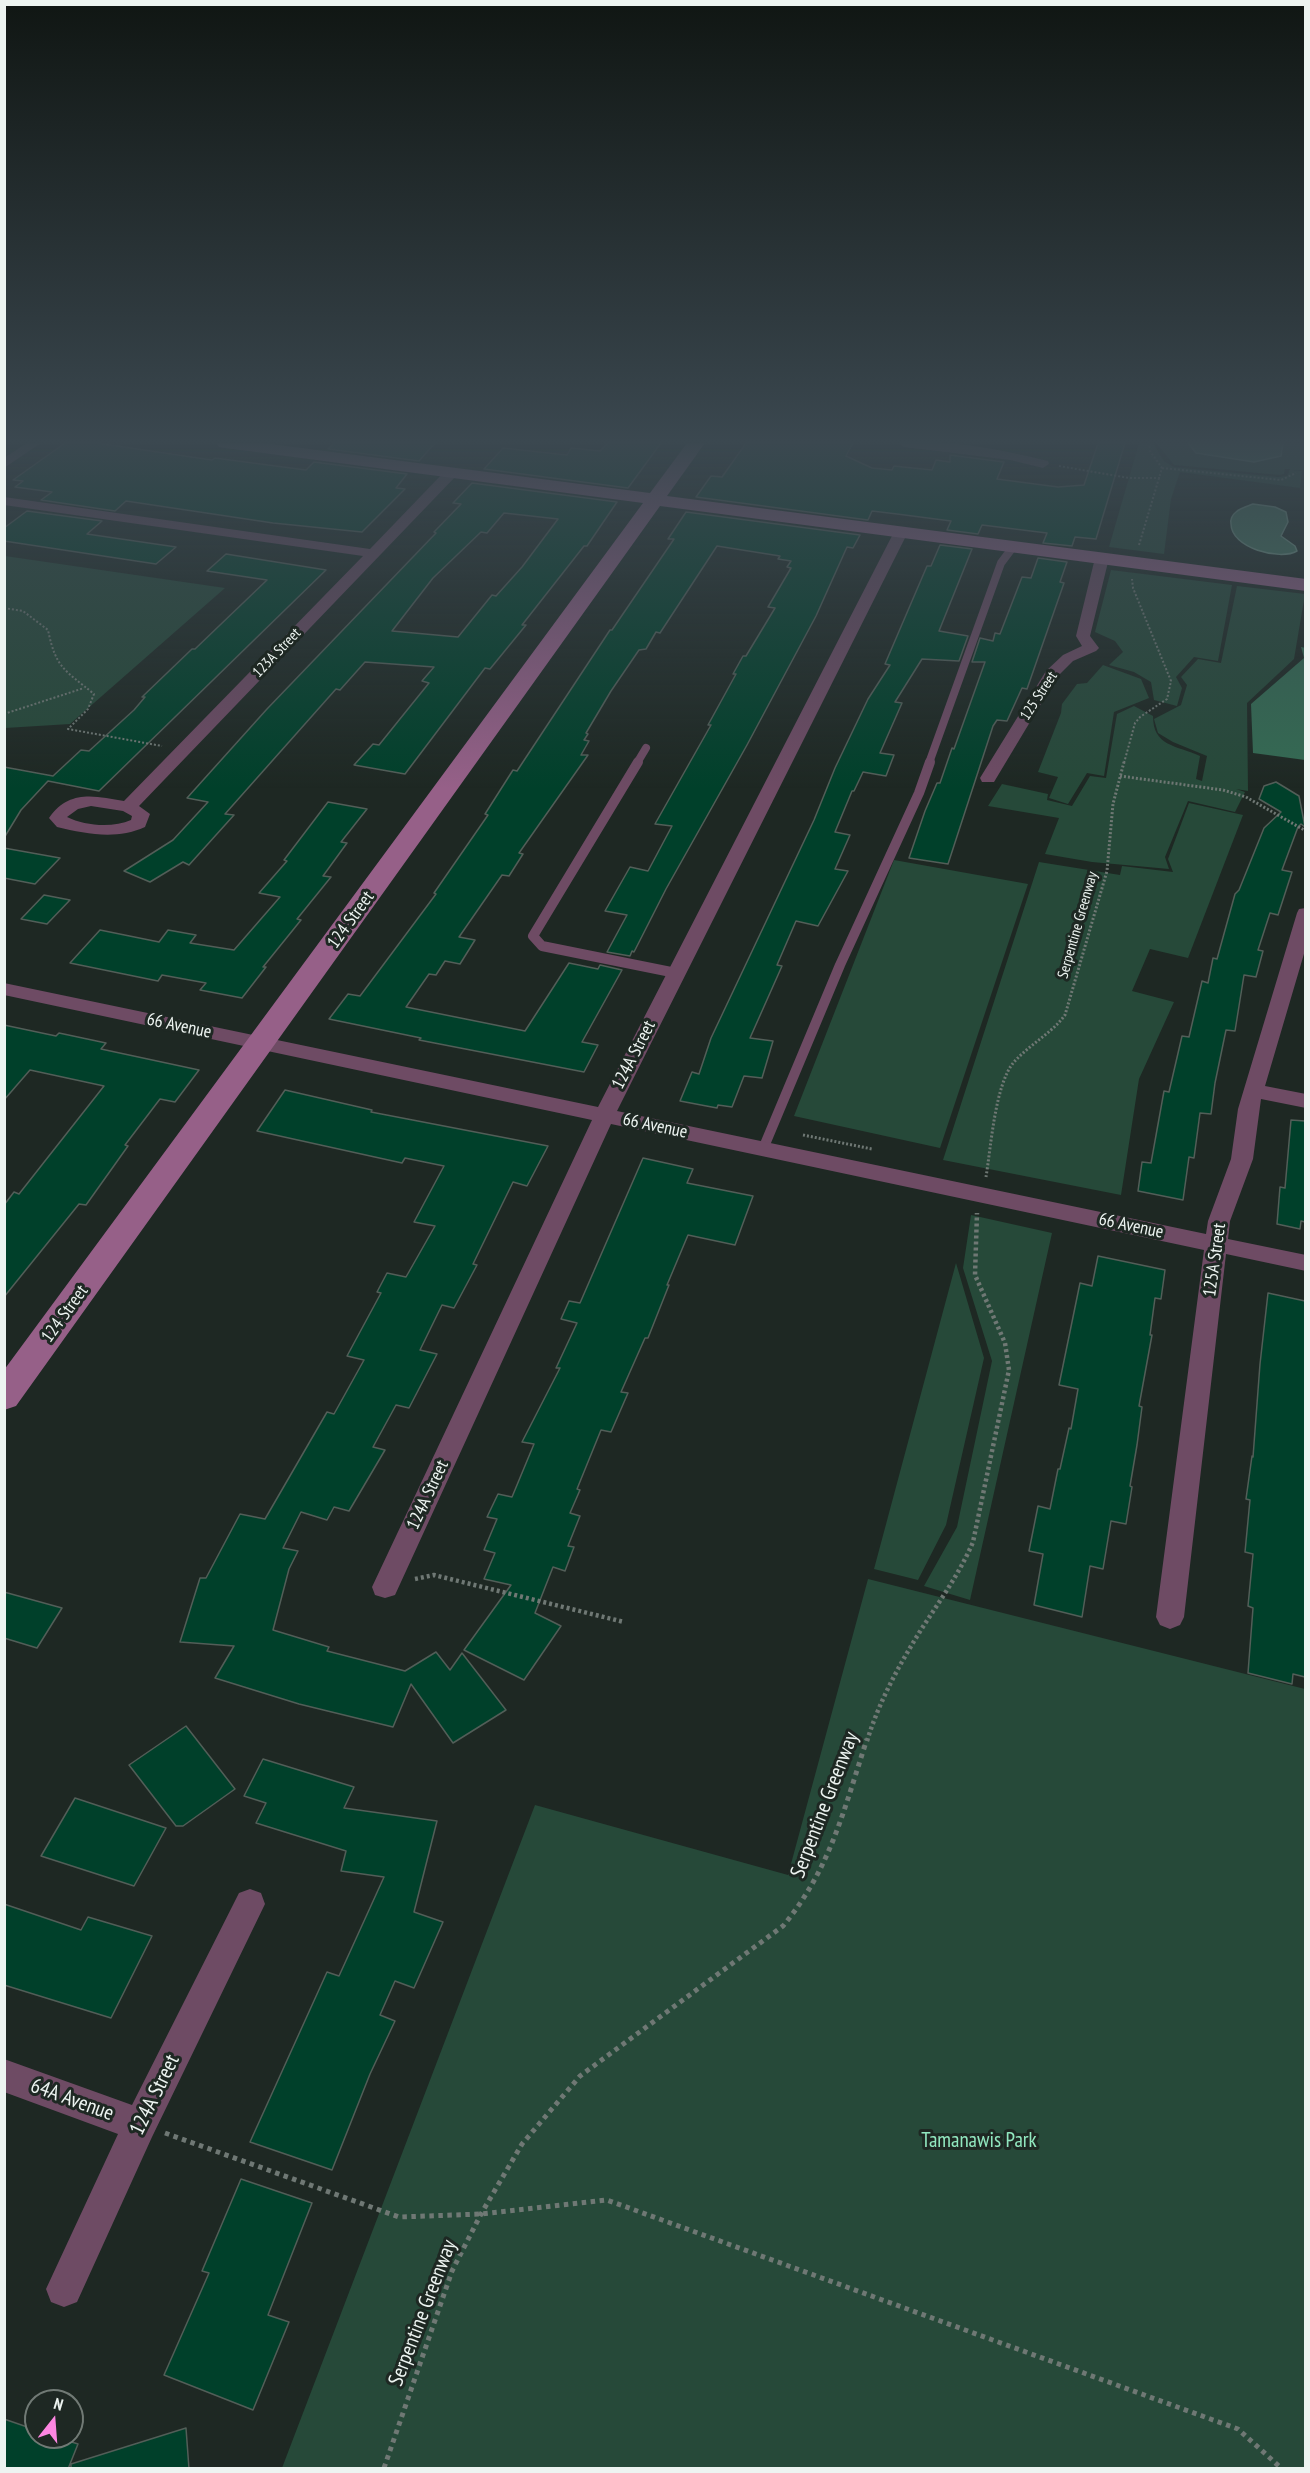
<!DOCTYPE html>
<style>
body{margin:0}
#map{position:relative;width:1310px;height:2473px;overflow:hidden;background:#1e2823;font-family:"PT Sans Narrow",sans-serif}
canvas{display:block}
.frame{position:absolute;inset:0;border:6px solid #edf4f1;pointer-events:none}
.north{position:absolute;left:24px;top:2389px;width:60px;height:60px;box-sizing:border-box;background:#1e2823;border:2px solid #717a75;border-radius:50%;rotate:17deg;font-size:16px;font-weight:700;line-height:24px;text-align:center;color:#edf4f1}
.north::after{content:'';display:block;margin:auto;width:21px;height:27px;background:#fd86e1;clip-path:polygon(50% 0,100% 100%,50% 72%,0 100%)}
</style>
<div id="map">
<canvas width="1310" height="2473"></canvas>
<div class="frame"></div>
<div class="north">N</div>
</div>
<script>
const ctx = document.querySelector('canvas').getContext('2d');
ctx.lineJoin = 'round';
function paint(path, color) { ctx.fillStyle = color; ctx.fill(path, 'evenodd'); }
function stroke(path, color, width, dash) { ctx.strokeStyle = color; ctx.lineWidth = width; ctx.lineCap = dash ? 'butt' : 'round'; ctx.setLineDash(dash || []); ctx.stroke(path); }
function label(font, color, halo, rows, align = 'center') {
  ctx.font = font + ' "PT Sans Narrow",sans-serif'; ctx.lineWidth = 6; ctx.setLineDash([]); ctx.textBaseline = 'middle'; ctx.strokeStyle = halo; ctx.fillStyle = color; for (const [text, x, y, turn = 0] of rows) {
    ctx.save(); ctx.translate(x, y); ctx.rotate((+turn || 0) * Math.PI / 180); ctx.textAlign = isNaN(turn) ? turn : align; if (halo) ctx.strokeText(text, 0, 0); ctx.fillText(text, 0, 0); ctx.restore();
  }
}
paint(new Path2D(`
 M1139 443H1153L1164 461 1174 467 1278 477 1287 476 1290 469H1285L1284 474 1279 475 1174 465 1156 443H1188L1196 453 1281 456 1283 443H1305V470H1292L1302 471 1300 488 1180 472 1171 499 1164 554 1109 547Z
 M5 556 225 588 70 724 5 728Z
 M1111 570 1232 585 1218 661 1194 657 1176 677 1182 688 1177 706 1154 700 1151 682 1134 672 1109 665 1123 652 1115 641 1095 632Z
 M1237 586 1305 594 1294 659 1247 703 1248 791 1236 789 1245 792 1235 812 1188 801 1165 857 1169 869 1092 862 1045 854 1059 818 988 806 1002 784 1048 794 1047 800 1072 806 1090 776 1106 778 1117 714 1134 706 1153 716C1153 746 1175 745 1200 756L1196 779 1202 781 1207 756 1173 742 1158 733 1154 719 1181 705 1187 685 1181 677 1198 659 1221 663Z
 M1103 665 1141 679 1149 698 1114 712 1104 776 1087 773 1068 804 1049 798 1058 777 1038 772 1061 713 1062 704 1077 684 1087 683Z
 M1189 803 1243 815 1188 958 1150 949 1132 991 1174 1002 1139 1079 1121 1195 943 1160 1039 862 1120 875 1122 866 1173 872 1168 859Z
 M894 860 1028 884 940 1148 794 1116Z
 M971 1215 1052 1233 970 1600 924 1586 957 1527 992 1361 963 1268Z
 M956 1263 984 1358 946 1525 918 1580 874 1569Z
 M868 1579 1305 1689V2468H282L535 1805 788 1875Z`), '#264939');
paint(new Path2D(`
 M1301 647 1306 648 1305 760 1253 753 1251 704 1304 658Z`), '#346b53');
const water = new Path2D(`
 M1188 443H1283L1281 456 1254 462 1196 453Z
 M1253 504 1275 507 1286 512 1288 522 1281 536 1295 546 1297 551C1280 561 1231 548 1231 524 1230 520 1232 515 1236 512 1240 508 1248 506 1253 504Z`);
paint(water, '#457c63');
stroke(water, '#77a08e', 1.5);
const building = new Path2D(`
 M65 443H97L212 460 215 458 306 470 314 462 407 474 396 488 405 489 362 532 273 523 126 501 115 511 41 500 52 492 15 487 23 481 13 480Z
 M335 443H435L419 461 328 449Z
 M608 443H661L628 488 484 469 503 448 567 455 571 448 600 451Z
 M746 443H853L846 456 872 468 892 470 894 466 932 470 936 460 950 462V455L1004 462 997 479 1058 487 1084 485 1098 443H1125L1096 539 1075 537 1072 546 1043 543 1047 533 982 525 978 534 947 530 951 521 897 514 872 511 868 520 696 497 711 476 722 477Z
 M472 483 617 502 587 546H584L522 625H526L490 669 485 668 405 774 354 765 373 744 379 745 412 704 429 683 422 681 434 667 365 662 340 690 336 689 225 814 234 815 189 865 183 862 150 882 124 871 173 840 208 802 187 798 267 709 436 533 434 532 461 504 453 503ZM504 513 558 519 522 567 496 596 492 595 458 637 392 631 433 578 481 532 487 533Z
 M27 511 102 521 87 534 176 547 156 564 4 541V528Z
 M686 512 860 535 853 548 847 547 816 616 747 745 666 889 634 952 632 951 630 956 607 952 627 915 605 911 630 867 648 871 672 826 655 824 711 725H708L736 674H733L743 656H746L775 608 768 607 791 568 787 567 791 561 778 559 780 556 717 546 660 633 656 632 646 649 639 650 611 691 586 733 588 734 584 740 589 741 581 755H588L519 853 523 854 509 876 502 875 459 937 475 940 460 964 445 961 436 975 429 974 406 1007 525 1031 569 963 598 969 600 965 622 970 582 1042 598 1045 584 1072 419 1040 421 1038 329 1019 348 994 360 996 436 894 434 893 488 815 485 814 513 770 517 771 610 630H612L674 539H668Z
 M940 545 972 549 939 631 968 636 959 661 922 659 895 702 902 703 880 753 894 755 886 776 863 772 854 791H852L835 832 850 835 835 869 848 871 818 926 796 921 777 965 782 966 750 1038 773 1041 762 1078 744 1076 732 1107 718 1105 717 1108 680 1101 692 1072 699 1074 711 1038 814 820 835 768 868 699 890 665 885 664 927 566H931Z
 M226 554 326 570 99 791 48 781 21 810 4 838V767L53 776 81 750 89 751 134 710 145 697H142L192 649H195L267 580 207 571Z
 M1038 558 1067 562 1060 582 1064 583 1027 689 1022 688 1007 721 997 720 993 726 948 864 909 858 925 811 937 783H940L952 748 954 749 985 662H972L980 638 993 641 995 633 1000 634 1022 577 1031 578Z
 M1276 782 1299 796 1305 827 1301 824 1298 827 1282 870 1292 872 1278 915 1270 913 1258 950 1263 951 1256 977 1244 975 1235 1031 1226 1030 1215 1083 1211 1114 1200 1113 1194 1158 1189 1157 1183 1200 1138 1191 1142 1162 1151 1163 1164 1091 1169 1092 1182 1036 1189 1037 1202 981 1208 983 1213 958 1217 959 1235 894 1239 890 1264 828 1281 812 1259 799 1264 786Z
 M328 802 367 809 341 842 347 843 323 876 331 877 297 919 301 920 263 967H266L242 998 200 990 206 983 162 975 158 981 70 963 100 930 159 942 168 930 196 935 190 943 234 950 280 897 259 893 287 861 284 860Z
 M4 848 60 858 35 884 4 878Z
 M44 895 70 900 47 924 21 919Z
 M4 1025 56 1036 59 1033 106 1043 101 1049 199 1070 175 1102 160 1099 125 1145 128 1146 86 1205 79 1204 4 1297V1205L14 1192 19 1194 104 1086 30 1070 4 1100Z
 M285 1090 372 1110 371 1112 548 1146 527 1186 513 1182 473 1264 477 1265 454 1308 442 1305 420 1350 437 1354 409 1408 396 1405 373 1447 385 1450 349 1511 334 1507 327 1520 301 1512 283 1548 298 1551 289 1569 273 1630 329 1647 327 1651 405 1671 436 1652 450 1670 462 1653 506 1710 453 1743 411 1684 393 1727 299 1704 215 1678 234 1646 180 1642 200 1578H206L240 1514 265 1519 327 1412 334 1414 364 1360 347 1356 381 1293 377 1292 387 1273 406 1277 435 1226 414 1222 444 1166 405 1158 402 1163 257 1131Z
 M1291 1120 1305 1121V1222L1301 1221 1300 1229 1277 1224 1280 1187 1285 1188Z
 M643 1158 693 1169 687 1183 753 1196 735 1245 688 1235 667 1285H669L648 1338H645L621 1392 628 1393 611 1432 601 1430 577 1489 580 1490 570 1513 580 1516 568 1546 574 1547 565 1571 553 1567 535 1613 561 1626 524 1680 464 1650 511 1585 484 1579 495 1553 484 1550 497 1519 487 1517 498 1494 512 1497 534 1444 522 1442 560 1368H556L577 1323 561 1319 569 1301 580 1303Z
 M1098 1256 1165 1270 1161 1299 1155 1298 1150 1335H1152L1139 1406 1142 1407 1137 1445 1130 1486 1132 1487 1126 1524 1111 1521 1103 1569 1090 1566 1082 1617 1034 1605 1043 1554 1029 1551 1038 1506 1050 1509 1058 1469H1060L1069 1428 1071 1429 1078 1389 1059 1385 1080 1283 1092 1286Z
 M1268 1293 1305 1301V1677L1293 1674 1292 1684 1248 1673 1253 1608 1248 1606 1253 1554 1245 1552 1250 1500 1246 1499 1252 1456 1253 1457 1260 1364Z
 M4 1592 62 1608 37 1648 4 1638Z
 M186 1726 235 1789 183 1826H176L129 1765Z
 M263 1759 354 1787 344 1808 437 1821 414 1912 443 1922 414 1988 395 1981 380 2015 395 2021 370 2074 332 2170 250 2142 327 1972 339 1976 384 1877 341 1871 346 1851 256 1823 266 1803 244 1796Z
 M75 1798 166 1828 134 1886 41 1856Z
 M4 1904 81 1930 88 1917 152 1936 111 2018 4 1985Z
 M241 2179 312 2203 268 2315 289 2322 253 2410 164 2375 209 2273 202 2271Z
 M4 2419 36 2430V2437H56L78 2444 68 2469H4Z
 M186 2428 189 2469H71V2464Z`);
paint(building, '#00402a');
stroke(building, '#525e58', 1.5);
stroke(new Path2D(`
 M1059 466 1129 478H1160
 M1162 468 1281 480 1296 473
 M1139 545 1162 468 1150 451 1149 443
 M4 608 23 611 48 630C56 669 65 670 94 694L88 709 68 729 162 746
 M4 714 84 688
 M1124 763 1135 723 1140 717 1167 699 1171 681 1133 588 1132 579`), '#6f7874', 2, [2, 2]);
stroke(new Path2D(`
 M1120 776 1223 790 1246 797 1306 831
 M803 1135 872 1149
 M986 1177C991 1147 995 1084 1014 1062 1030 1044 1051 1034 1065 1015L1107 871 1113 804 1124 762`), '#6f7874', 3, [2, 2]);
stroke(new Path2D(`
 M415 1579 434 1575 624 1622
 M867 1741C879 1702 898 1667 919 1633 938 1603 959 1575 973 1542L1009 1370 1005 1343 975 1275 977 1213`), '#6f7874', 4.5, [3, 3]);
stroke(new Path2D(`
 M165 2133 399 2217 481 2214 607 2200 1238 2429 1281 2468
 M384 2468 452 2271 481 2214 522 2144 580 2076 783 1926C831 1868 844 1809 867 1739`), '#6f7874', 5, [4.5, 4.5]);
stroke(new Path2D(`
 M637 763 646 748
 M929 763 1001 563 1013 547`), '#6e4b64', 8);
stroke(new Path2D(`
 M638 762 533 936 542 946 676 973
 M763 1149 840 965 919 793 930 762`), '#6e4b64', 10);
paint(new Path2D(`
 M27 443H41L4 468V458Z
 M898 443C947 439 1000 449 1048 461L1049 464 1043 468 1010 460 904 447Z
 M451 469 457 473 456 476 139 806 150 814 145 827C116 840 87 834 57 827L49 818C69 789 95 796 124 801L363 556 4 505V497L370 549 446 470ZM91 806 123 811 132 816 131 820C113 828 85 826 67 817L78 809Z
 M901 528 908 532 617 1111 1206 1234 1208 1221 1231 1159 1238 1109 1297 913 1299 909 1306 908V947L1265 1086 1306 1094V1108L1261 1099 1253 1159 1230 1221 1228 1239 1306 1255V1271L1226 1254 1184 1617 1180 1625 1170 1629 1160 1625 1156 1617 1204 1250 611 1124 395 1595 385 1598 375 1595 372 1587 592 1120 4 995V983L598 1107 894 532Z
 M1102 554 1109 558 1090 636 1099 648 1096 651 1073 661 1057 677 994 782H982L980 778 1046 671 1063 655 1082 646 1076 636 1095 558Z
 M250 1889 261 1893 265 1904 152 2137 77 2302 64 2307 51 2302 46 2289 118 2134 4 2092V2059L132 2105 239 1893Z`), '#6e4b64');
paint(new Path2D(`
 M216 443H263L650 493 687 443H705L667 496 1306 579V591L660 506 16 1406 4 1410V1370L643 503 225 448 219 447Z`), '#966088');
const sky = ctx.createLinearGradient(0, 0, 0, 789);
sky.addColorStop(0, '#101613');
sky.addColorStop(0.56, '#3b4850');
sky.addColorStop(1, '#3b485000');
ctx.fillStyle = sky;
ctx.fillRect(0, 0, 1310, 789);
label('15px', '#edf4f1', '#1e2823', [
 ["123A Street",277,653,-46],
 ["125 Street",1039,696,-57],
 ["Serpentine Greenway",1078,925,-74]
]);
label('18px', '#edf4f1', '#1e2823', [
 ["124 Street",351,920,-54],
 ["66 Avenue",179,1026,12],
 ["124A Street",634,1055,-63],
 ["66 Avenue",655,1126,12],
 ["66 Avenue",1131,1226,12],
 ["125A Street",1215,1260,-82],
 ["124 Street",65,1314,-54],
 ["124A Street",428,1495,-65]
]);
label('21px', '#edf4f1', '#1e2823', [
 ["Serpentine Greenway",825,1805,-69],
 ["124A Street",155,2095,-64],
 ["64A Avenue",72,2100,20],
 ["Serpentine Greenway",423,2313,-69]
]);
label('21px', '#91e7bf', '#1e2823', [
 ["Tamanawis Park",979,2141]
]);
</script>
